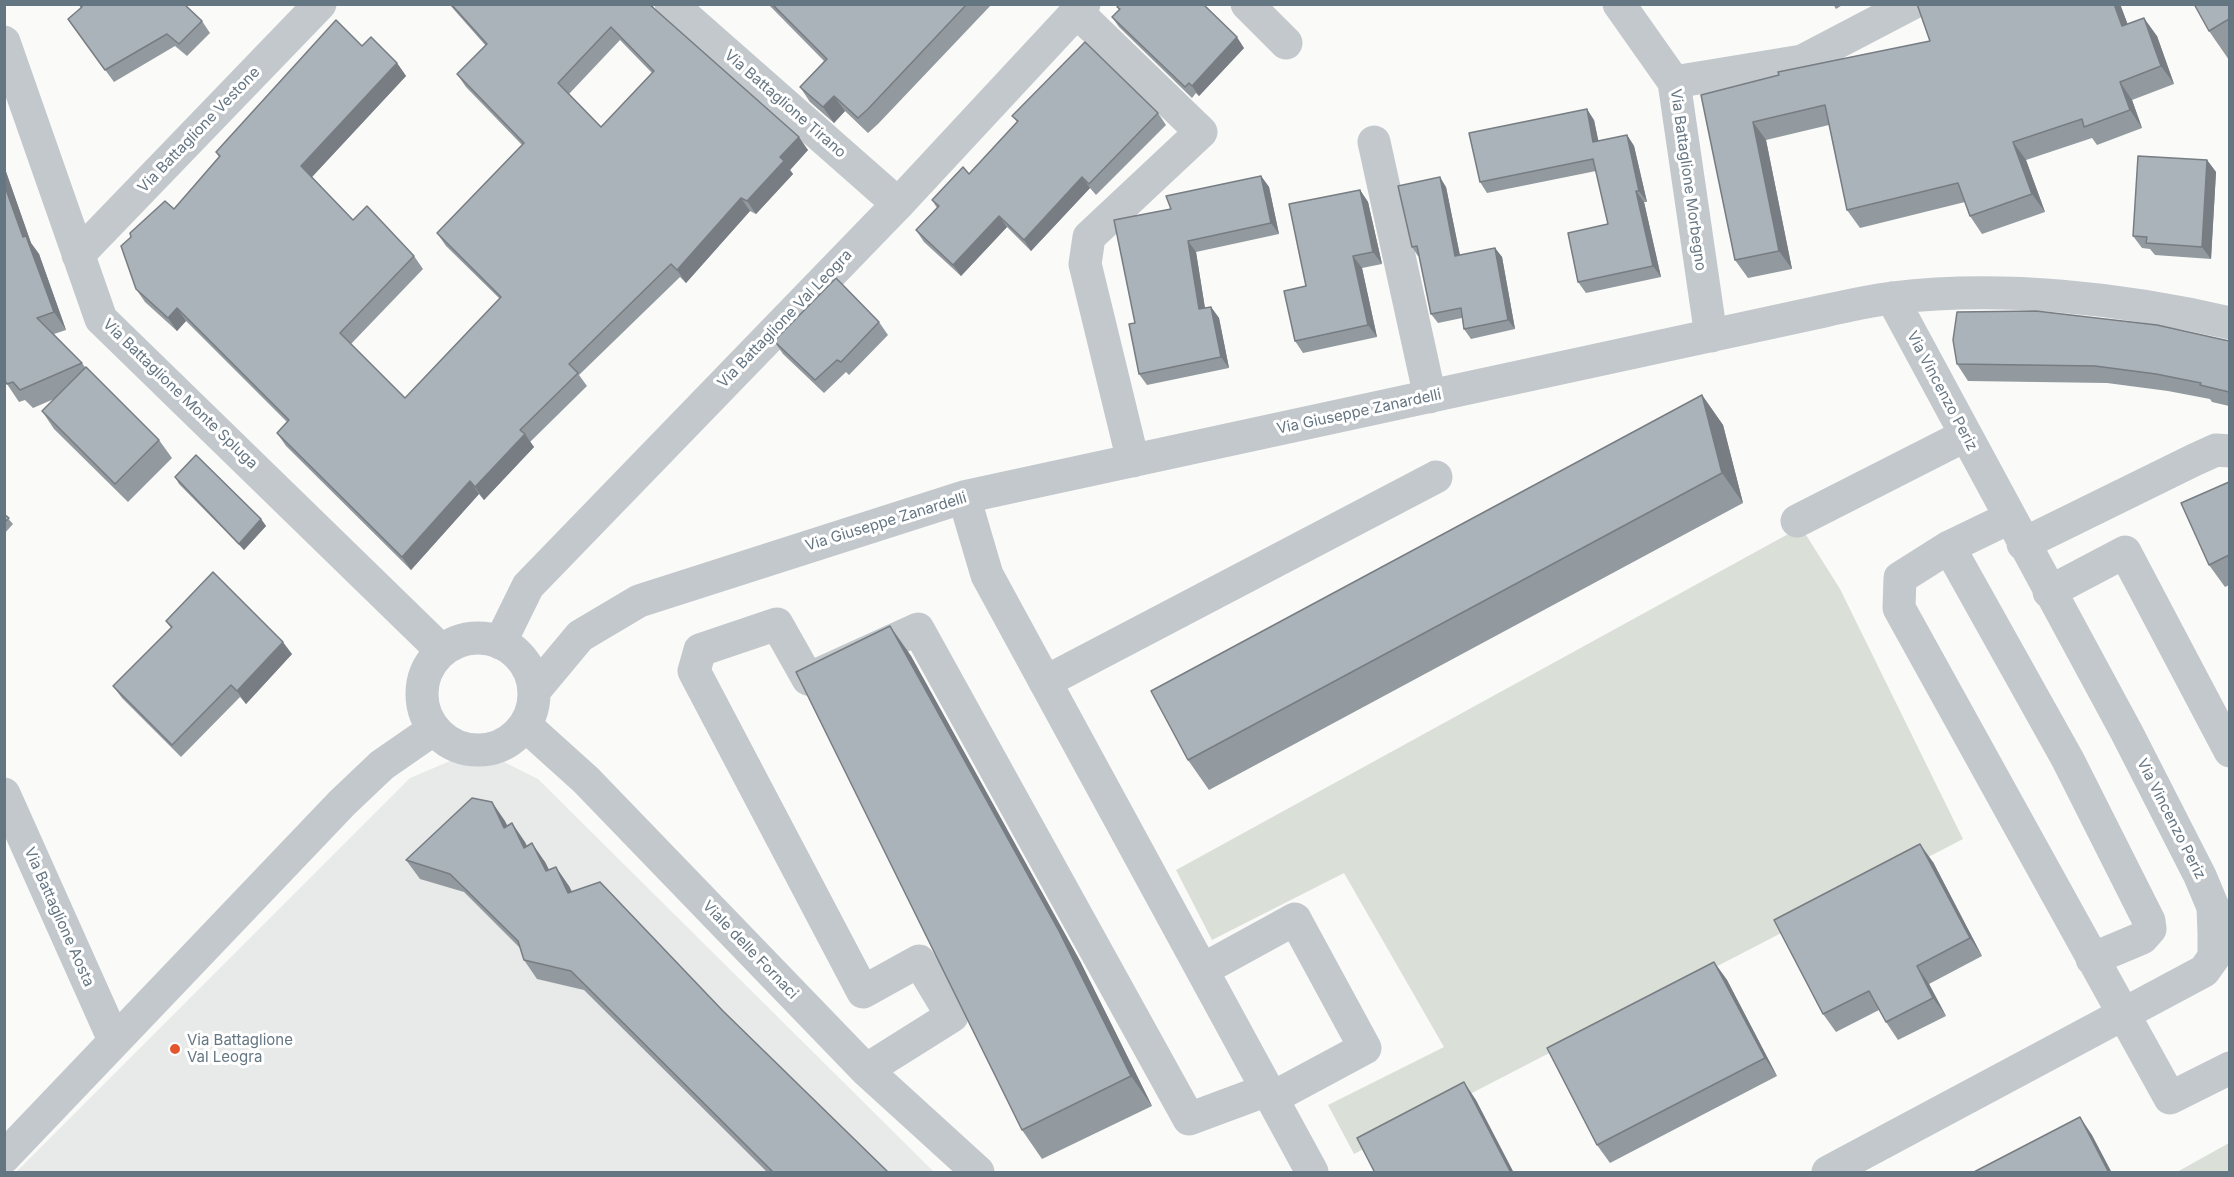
<!DOCTYPE html>
<style>
body{margin:0}
#map{position:relative;width:2234px;height:1177px;overflow:hidden;background:#fafaf8;font-family:Inter,sans-serif}
canvas{display:block}
.frame{position:absolute;inset:0;border:6px solid #657683;pointer-events:none}
</style>
<div id="map">
<canvas width="2234" height="1177"></canvas>
<div class="frame"></div>
</div>
<script>
const ctx = document.querySelector('canvas').getContext('2d');
ctx.lineJoin = 'round';
function paint(path, color) { ctx.fillStyle = color; ctx.fill(path, 'evenodd'); }
function stroke(path, color, width, dash) { ctx.strokeStyle = color; ctx.lineWidth = width; ctx.lineCap = dash ? 'butt' : 'round'; ctx.setLineDash(dash || []); ctx.stroke(path); }
function label(font, color, halo, rows, align = 'center') {
  ctx.font = font + ' Inter,sans-serif'; ctx.lineWidth = 6; ctx.setLineDash([]); ctx.textBaseline = 'middle'; ctx.strokeStyle = halo; ctx.fillStyle = color; for (const [text, x, y, turn = 0] of rows) {
    ctx.save(); ctx.translate(x, y); ctx.rotate((+turn || 0) * Math.PI / 180); ctx.textAlign = isNaN(turn) ? turn : align; if (halo) ctx.strokeText(text, 0, 0); ctx.fillText(text, 0, 0); ctx.restore();
  }
}
paint(new Path2D(`
 M478 757 502 761 538 779 934 1172H16L410 778 455 759Z`), '#e8e9e9');
paint(new Path2D(`
 M1801 527 1840 589 1963 839 1354 1154 1328 1105 1444 1047 1344 873 1212 940 1176 870Z
 M2229 1143V1172H2177Z`), '#dadfd7');
stroke(new Path2D(`
 M671 4 898 204
 M1247 4 1286 43
 M1619 4 1674 82 1711 336
 M1077 12 1201 132 1089 237 1085 264 1133 461
 M4 42 101 319 442 651
 M1674 82 1802 61 1911 4
 M1374 142 1430 397
 M78 255 320 4
 M964 497 987 575 1312 1172
 M2009 518 1949 547 1900 578 1899 608 2170 1098 2230 1068
 M1797 521 1966 435
 M2023 544 2194 460 2216 450 2230 451
 M1949 547 2068 760 2149 921 2150 929 2142 938 2092 959
 M2049 592 2125 552 2230 751
 M422 694a56 56 0 1 1 112 0a56 56 0 1 1-112 0Z
 M500 643 528 586 898 204 1084 4
 M1045 682 1436 477
 M535 690 580 636 639 601 964 497 1824 311C1846 306 1869 301 1892 298 2002 285 2122 298 2230 323
 M525 725 586 780 866 1070 978 1172
 M4 794 114 1040
 M1202 970 1295 919 1365 1048 1272 1098
 M866 1070 952 1016 919 961 863 992 694 671 700 650 777 624 808 679 918 629 1189 1119 1267 1090
 M4 1157 342 803 382 765 434 729
 M1828 1172 2204 971 2214 957V933L2213 907 2200 876 2127 733 1892 298`), '#c3c8cc', 33);
paint(new Path2D(`
 M78 4H184L202 21 210 33 187 56 175 46 114 82 68 19 81 8Z
 M449 4H652L655 10 808 150 790 170 793 174 756 214 750 211 686 283 680 277 579 375 587 386 530 442 534 447 484 500 479 494 411 570 286 446 277 433 287 422 186 321 177 331 145 302 136 289 174 209 219 157 216 152 362 46 397 63 406 76 312 177 353 220 414 256 423 269 351 344 405 398 500 299 446 246 437 233 522 145 466 87 457 74 486 46ZM620 40 652 73 601 127 569 94Z
 M768 4H992L878 124 868 133 845 111 834 123 810 102 800 87 824 61Z
 M1833 4H1844L1836 9Z
 M1917 4H2120L2128 25 2157 36 2174 84 2132 100 2142 128 2097 145 2092 138 2026 160 2045 212 1982 234 1970 216 1965 202 1860 228 1847 210 1829 125 1766 140 1792 269 1748 278 1735 260 1701 95 1930 41Z
 M2229 4V60L2209 31Z
 M1117 7 1244 48 1199 96 1196 93 1192 98 1119 27 1112 17 1119 10Z
 M1158 113 1166 125 1096 195 1090 188 1031 251 1007 227 961 276 924 242 916 230 937 208 932 200 969 174 1017 122 1012 116Z
 M1594 120 1598 141 1627 135 1634 146 1647 202H1644L1661 277 1586 293 1578 282 1608 224 1596 171 1487 193 1480 182Z
 M2207 160 2216 172 2211 259 2155 255 2150 249 2142 248 2133 236Z
 M4 166 31 243 39 254 66 330 54 334 82 363 85 367 159 440 172 458 128 502 54 429 42 411 54 399 33 408 25 400 19 402 7 384 4 379Z
 M1261 176 1269 187 1279 234 1196 252 1205 308 1211 307 1219 318 1229 368 1147 385 1139 374 1135 323 1171 209Z
 M1446 187 1460 255 1495 248 1502 257 1515 329 1471 339 1464 329 1462 318 1438 323 1431 314 1420 256H1418L1412 247Z
 M1360 190 1368 202 1382 264 1362 268 1377 337 1303 353 1295 341 1306 286Z
 M879 322 888 335 849 375 846 372 824 393 783 354 774 341Z
 M2229 341V406L2212 402 2210 399 2168 391 2107 383 1968 381 1957 364Z
 M1702 395 1723 425 1743 503 1209 790 1188 760Z
 M175 477 261 519 266 526 244 550 179 484Z
 M2229 482V585L2225 587 2209 565Z
 M4 514 13 524 4 534Z
 M166 621 292 654 246 704 240 697 181 757 122 698 113 686 171 628Z
 M890 626 911 656 1080 961 1152 1106 1042 1159 1022 1130Z
 M492 802 507 826 512 823 527 846 545 862 549 870 569 886 572 892 723 1011 889 1173H768L584 990 537 979 524 960 521 949 464 892 420 879 406 860Z
 M1933 862 1982 956 1929 984 1946 1016 1898 1040 1886 1022 1879 1010 1836 1032 1823 1014Z
 M1714 962 1727 980 1777 1076 1610 1163 1597 1145Z`), '#929a9f');
paint(new Path2D(`
 M2114 4H2120L2135 44 2122 26Z
 M2144 18 2157 36 2174 84 2161 66Z
 M1237 37 1244 48 1199 96 1192 86Z
 M397 63 406 76 310 179 301 166Z
 M2120 82 2132 100 2142 128 2130 110Z
 M834 96 845 111 834 123 823 107Z
 M1587 109 1594 120 1601 153 1593 142Z
 M1753 122 1766 140 1792 269 1779 251Z
 M1627 135 1634 146 1647 202 1639 191Z
 M799 137 808 150 790 170 793 174 756 214 747 201 780 157Z
 M2013 142 2026 160 2045 212 2032 194Z
 M2207 160 2216 172 2211 259 2202 247Z
 M4 166 31 243 39 254 66 330 54 312 23 237 4 184Z
 M1261 176 1269 187 1279 234 1271 223Z
 M1082 177 1090 188 1031 251 1024 240Z
 M1440 177 1446 187 1462 266 1455 256Z
 M1360 190 1368 202 1382 264 1373 252Z
 M1636 191 1644 202 1661 277 1653 266Z
 M741 198 750 211 686 283 677 270Z
 M999 216 1007 227 961 276 953 265Z
 M1188 241 1196 252 1207 321 1199 309Z
 M1495 248 1502 257 1515 329 1508 320Z
 M1353 256 1362 268 1377 337 1368 325Z
 M1211 307 1219 318 1229 368 1221 357Z
 M177 308 186 321 177 331 168 318Z
 M1702 395 1723 425 1743 503 1722 473Z
 M525 434 534 447 484 500 475 487Z
 M470 481 479 494 411 570 402 557Z
 M261 519 266 526 244 550 239 544Z
 M890 626 911 656 1080 961 1152 1106 1131 1076Z
 M283 642 292 654 246 704 237 691Z
 M492 802 505 821 518 847 504 828Z
 M512 823 525 842 537 867 524 848Z
 M532 843 545 862 559 890 546 871Z
 M1920 844 1933 862 1982 956 1970 938Z
 M556 867 569 886 582 912 568 893Z
 M1714 962 1727 980 1777 1076 1765 1058Z
 M1917 966 1929 984 1946 1016 1933 998Z
 M1464 1082 1476 1100 1514 1173H1511Z
 M2080 1117 2092 1135 2112 1173H2109Z`), '#777d82');
const building = new Path2D(`
 M79 4H184L202 21 179 44 167 34 105 70 68 19 82 7Z
 M451 4H649L799 137 780 157 784 161 747 201 741 198 677 270 671 264 569 364 578 373 520 430 525 434 475 487 470 481 402 557 277 433 289 420 177 308 168 318 136 289 121 246 131 237 130 233 165 201 174 209 220 156 216 152 336 20 362 46 371 37 397 63 301 166 353 220 367 206 414 256 340 333 405 398 501 297 437 233 524 143 457 74 487 44ZM611 27 654 71 601 127 558 83Z
 M772 4H967L868 109 858 118 834 96 823 107 800 87 827 59Z
 M1120 4H1203L1237 37 1192 86 1189 83 1185 87 1112 17 1120 9 1117 7Z
 M1917 4H2114L2122 26 2144 18 2161 66 2120 82 2130 110 2084 127 2082 119 2013 142 2032 194 1970 216 1958 183 1847 210 1825 105 1753 122 1779 251 1735 260 1701 95 1779 75 1778 72 1930 41Z
 M2194 4H2229V19L2209 31Z
 M1085 42 1158 113 1089 184 1082 177 1024 240 999 216 953 265 916 230 939 206 932 200 963 167 969 174 1018 121 1012 116Z
 M1587 109 1593 142 1627 135 1639 191H1636L1653 266 1578 282 1568 233 1608 224 1593 159 1480 182 1469 133Z
 M2138 156 2207 160 2202 247 2146 243 2147 237 2133 236Z
 M1261 176 1271 223 1188 241 1199 309 1211 307 1221 357 1139 374 1129 324 1135 323 1114 220 1171 209 1166 196Z
 M1440 177 1455 256 1495 248 1508 320 1464 329 1461 308 1431 314 1417 246 1412 247 1398 186Z
 M4 184 23 237 26 236 54 312 37 318 82 363 20 390 13 382 7 384 4 379Z
 M1360 190 1373 252 1353 256 1368 325 1295 341 1284 291 1306 286 1289 204Z
 M836 278 879 322 841 362 837 360 815 380 774 341Z
 M2036 311 2157 325 2229 341V392L2200 385 2201 383 2156 374 2095 366 1957 364 1953 340 1957 312Z
 M86 367 159 440 115 484 42 411Z
 M1702 395 1722 473 1188 760 1151 691Z
 M196 455 261 519 239 544 175 477Z
 M2229 482V555L2209 565 2181 503Z
 M4 514 9 518 4 523Z
 M213 572 283 642 237 691 231 685 172 745 113 686 172 627 166 621Z
 M890 626 1059 931 1131 1076 1022 1130 796 672Z
 M472 798 492 802 504 828 512 823 524 848 532 843 546 871 556 867 568 893 600 882 723 1011 889 1173H774L571 971 524 960 518 941 450 874 406 860Z
 M1920 844 1970 938 1917 966 1933 998 1886 1022 1869 991 1823 1014 1774 920Z
 M1714 962 1765 1058 1597 1145 1547 1048Z
 M1464 1082 1511 1173H1375L1357 1138Z
 M2080 1117 2109 1173H1972Z`);
paint(building, '#aab3b9');
stroke(building, '#777d82', 1.5);
for (const [x, y, r, color] of [
 [175,1049,6,"#e4572e"]
]) { const dot = new Path2D(); dot.arc(x, y, r, 0, 2 * Math.PI); ctx.fillStyle = color; ctx.fill(dot); stroke(dot, '#fff', 2); }
label('15px', '#657683', '#fff', [
 ["Via Battaglione Tirano",785,104,41],
 ["Via Battaglione Vestone",199,130,-46],
 ["Via Battaglione Morbegno",1688,180,82],
 ["Via Battaglione Val Leogra",785,319,-46],
 ["Via Vincenzo Periz",1942,391,62],
 ["Via Battaglione Monte Spluga",180,394,44],
 ["Via Giuseppe Zanardelli",1359,412,-12],
 ["Via Giuseppe Zanardelli",886,522,-17],
 ["Via Vincenzo Periz",2171,819,63],
 ["Via Battaglione Aosta",59,917,66],
 ["Viale delle Fornaci",750,950,46]
]);
label('15px', '#657683', '#fff', [
 ["Via Battaglione",187,1040],
 ["Val Leogra",187,1057]
], 'left');
</script>
